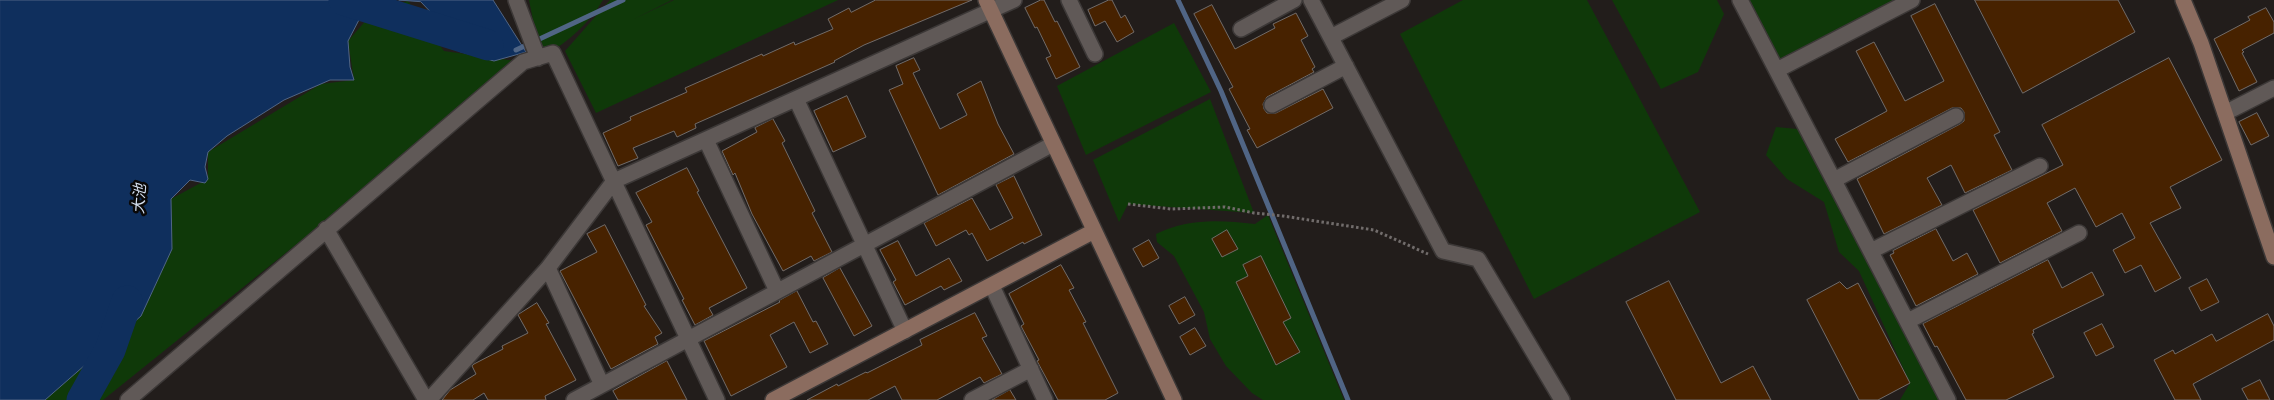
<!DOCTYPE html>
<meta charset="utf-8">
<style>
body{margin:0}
canvas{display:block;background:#221d1b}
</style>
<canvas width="2274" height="400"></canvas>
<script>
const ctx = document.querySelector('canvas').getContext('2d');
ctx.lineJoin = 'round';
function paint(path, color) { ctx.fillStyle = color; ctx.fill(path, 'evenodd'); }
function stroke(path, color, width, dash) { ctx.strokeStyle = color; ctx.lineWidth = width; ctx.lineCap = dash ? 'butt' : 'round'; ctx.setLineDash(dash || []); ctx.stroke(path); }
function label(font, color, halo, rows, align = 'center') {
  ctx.font = font + ' "Open Sans","Noto Sans JP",sans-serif'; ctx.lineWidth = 5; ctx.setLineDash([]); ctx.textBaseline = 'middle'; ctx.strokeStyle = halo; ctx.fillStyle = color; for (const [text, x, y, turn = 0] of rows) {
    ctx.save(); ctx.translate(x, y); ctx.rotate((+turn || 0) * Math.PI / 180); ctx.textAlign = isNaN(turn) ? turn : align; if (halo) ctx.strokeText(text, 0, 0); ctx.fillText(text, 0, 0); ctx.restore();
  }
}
paint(new Path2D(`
 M529 0H603C590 22 568 42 546 55L533 20Z
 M610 0H672L634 19 674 0H838L596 113 565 51Z
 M1463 0H1587L1700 212 1534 299 1400 34Z
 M1612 0H1717L1724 14 1698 72 1661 89Z
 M1740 0H1912L1777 70Z
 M408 1 444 51 523 62 103 400H37L172 249 171 199 208 179V152L321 84 354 80 348 41 375 10Z
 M1174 23 1211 92 1086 155 1057 86Z
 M1210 99 1254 213 1128 204 1119 222 1093 160Z
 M1776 127 1808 130 1948 400H1900L1910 383 1859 271 1839 252 1824 202 1787 179 1766 155Z
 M1268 215 1344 400H1263L1252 393 1226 366 1210 339 1204 312 1174 256 1157 242 1156 234C1188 218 1220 220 1255 224Z`), '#0f3909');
const water = new Path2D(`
 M0 0H391L361 16 348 41 350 67 354 80H330L284 100 227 136 208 152 205 167 208 179 205 183 190 180 171 199 172 249 141 316 45 400H0Z
 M399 0H493L526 52 494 61 458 51 441 23 421 2Z`);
paint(water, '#0f2f5d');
stroke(water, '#506585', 1);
stroke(new Path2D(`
 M1178 0 1221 91 1348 400
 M516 50 623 0`), '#506585', 5);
stroke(new Path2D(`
 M344 0 488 45
 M82 400 110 350 127 301`), '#0f2f5d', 31);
const building = new Path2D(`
 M876 0H972L864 45 834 61 835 62 695 124 696 128 677 137 674 131 633 148 638 158 618 166 603 133 631 120 630 117 687 92 685 88 762 54 763 56 794 42 795 45 833 29 828 19 849 8 851 12Z
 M1041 0H1044L1055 22 1057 21 1080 67 1056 79 1046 58 1051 56 1037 27 1035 28 1025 8Z
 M1109 0H1112L1121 18 1125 15 1134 32 1117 42 1105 21 1095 26 1088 10Z
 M1975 0H2118L2135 32 2023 93Z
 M1935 4 2000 132 1994 135 2012 170 1965 193 1951 165 1927 178 1942 205 1884 234 1857 179 1960 124 1964 121V112L1961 108H1952L1848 162 1835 139 1887 111 1856 51 1874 42 1905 101 1944 81 1911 16Z
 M1212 5 1235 49 1275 28 1273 24 1296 13 1308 36 1301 40 1315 67 1312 69 1314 72 1267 97 1263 104 1264 109 1267 113H1276L1323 89 1333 108 1257 148 1247 130 1250 129 1229 89 1233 87 1194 14Z
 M2266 8 2274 22V33L2242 50 2244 52 2242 53 2257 82 2239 91 2214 39 2250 20 2248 17Z
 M914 58 920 70 913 73 940 129 967 115 957 94 981 81 998 124 1014 154 938 195 889 90 903 84 896 66Z
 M2169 58 2222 160 2170 187 2181 208 2150 223 2181 278 2155 292 2141 265 2125 273 2113 250 2135 238 2122 213 2096 227 2075 188 2047 203 2062 231 2000 263 1973 210 2063 165 2042 125Z
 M847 96 866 137 833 152 814 111Z
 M2257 113 2269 136 2251 145 2239 122Z
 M773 119 785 141 782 143 815 211 812 213 832 252 814 261 811 256 783 271 752 214 735 173 733 175 722 151 757 132 755 128Z
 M687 168 699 191 697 192 747 288 709 308 713 315 695 325 682 300 684 299 646 225 652 222 636 193Z
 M1014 176 1042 235 1024 244 1023 242 987 261 972 233 969 235 966 230 936 246 924 223 972 198 990 230 1013 218 996 185Z
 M605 225 646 305 644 306 662 333 655 337 658 344 611 369 560 271 597 252 587 234Z
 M1936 229 1953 261 1967 253 1978 274 1916 306 1890 255 1894 253 1893 251Z
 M1227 230 1238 249 1222 257 1212 239Z
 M1149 240 1159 258 1143 267 1133 249Z
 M898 241 916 276 949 258 962 281 944 290 941 286 905 305 893 282 896 280 880 250Z
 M1261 256 1291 318 1283 322 1300 352 1276 365 1236 282 1248 276 1243 265Z
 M2048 260 2062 288 2092 272 2104 295 2033 330 2034 333 2032 334 2054 377 2006 400H1966L1937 346 1935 347 1923 324Z
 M1061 265 1074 288 1069 290 1086 322 1083 323 1118 393 1105 400H1058L1037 361 1039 360 1021 326 1024 324 1009 294Z
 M840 268 872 326 854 336 823 278Z
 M2207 279 2219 302 2201 311 2189 288Z
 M1669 281 1721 383 1753 366 1771 400H1676L1626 302Z
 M1840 282 1847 289 1858 283 1910 383 1878 400H1859L1807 300Z
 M797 291 813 322 816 321 828 344 810 353 794 322 770 335 787 367 731 396 704 341 780 302 779 301Z
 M1185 297 1195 315 1179 324 1169 306Z
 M537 303 549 323 546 324 576 380 545 396 546 400H488L484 393 473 400H442L450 390 476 374 472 366 474 364 503 349 502 346 528 333 518 315Z
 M975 313 987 336 982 338 1002 374 984 383 980 377 937 400H902L895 386 868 400H807L837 384 838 386 866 372 867 373 922 345 920 340Z
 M2268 314 2274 326V340L2193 384 2201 400H2175L2154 360 2173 350 2175 354 2212 334 2216 341Z
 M2102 324 2114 347 2096 356 2084 333Z
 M1195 328 1206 346 1190 355 1180 337Z
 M667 361 687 400H618L613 391Z
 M2260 380 2270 400H2248L2242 389Z
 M1010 390 1016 400H992Z`);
paint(building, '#472200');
stroke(building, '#716b68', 1);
const street = new Path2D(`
 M516 0 538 58
 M1069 0 1095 54
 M1311 0 1443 251 1478 259 1562 400
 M1740 0 1948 400
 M1241 29 1294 0
 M1331 37 1402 0
 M1777 70 1912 0
 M796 99 905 331
 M1272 105 1346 66
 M2225 113 2274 88
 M706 140 777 291
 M1834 180 1956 116
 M326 229 426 400
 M1871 251 2040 166
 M548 268 602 385
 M992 286 1045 400
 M1908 321 2079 233
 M128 400 523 62 553 53 717 400
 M429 400 548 268 614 181 1014 0
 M574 400 1053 144
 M972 400 1031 369`);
const secondary = new Path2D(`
 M986 0 1174 400
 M2183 0 2201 43 2274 257
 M773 400 1094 231`);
stroke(street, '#3c3837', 18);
stroke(secondary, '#3c3837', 18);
stroke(new Path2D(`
 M1128 204 1171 209 1225 207 1254 213 1283 216 1374 230 1428 254`), '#716c6b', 3, [2.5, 2.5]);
stroke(street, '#605957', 15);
stroke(secondary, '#8b6c5f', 15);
label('italic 15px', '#d6e1f1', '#0a0807', [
 ["大池",140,199,-86]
]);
</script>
